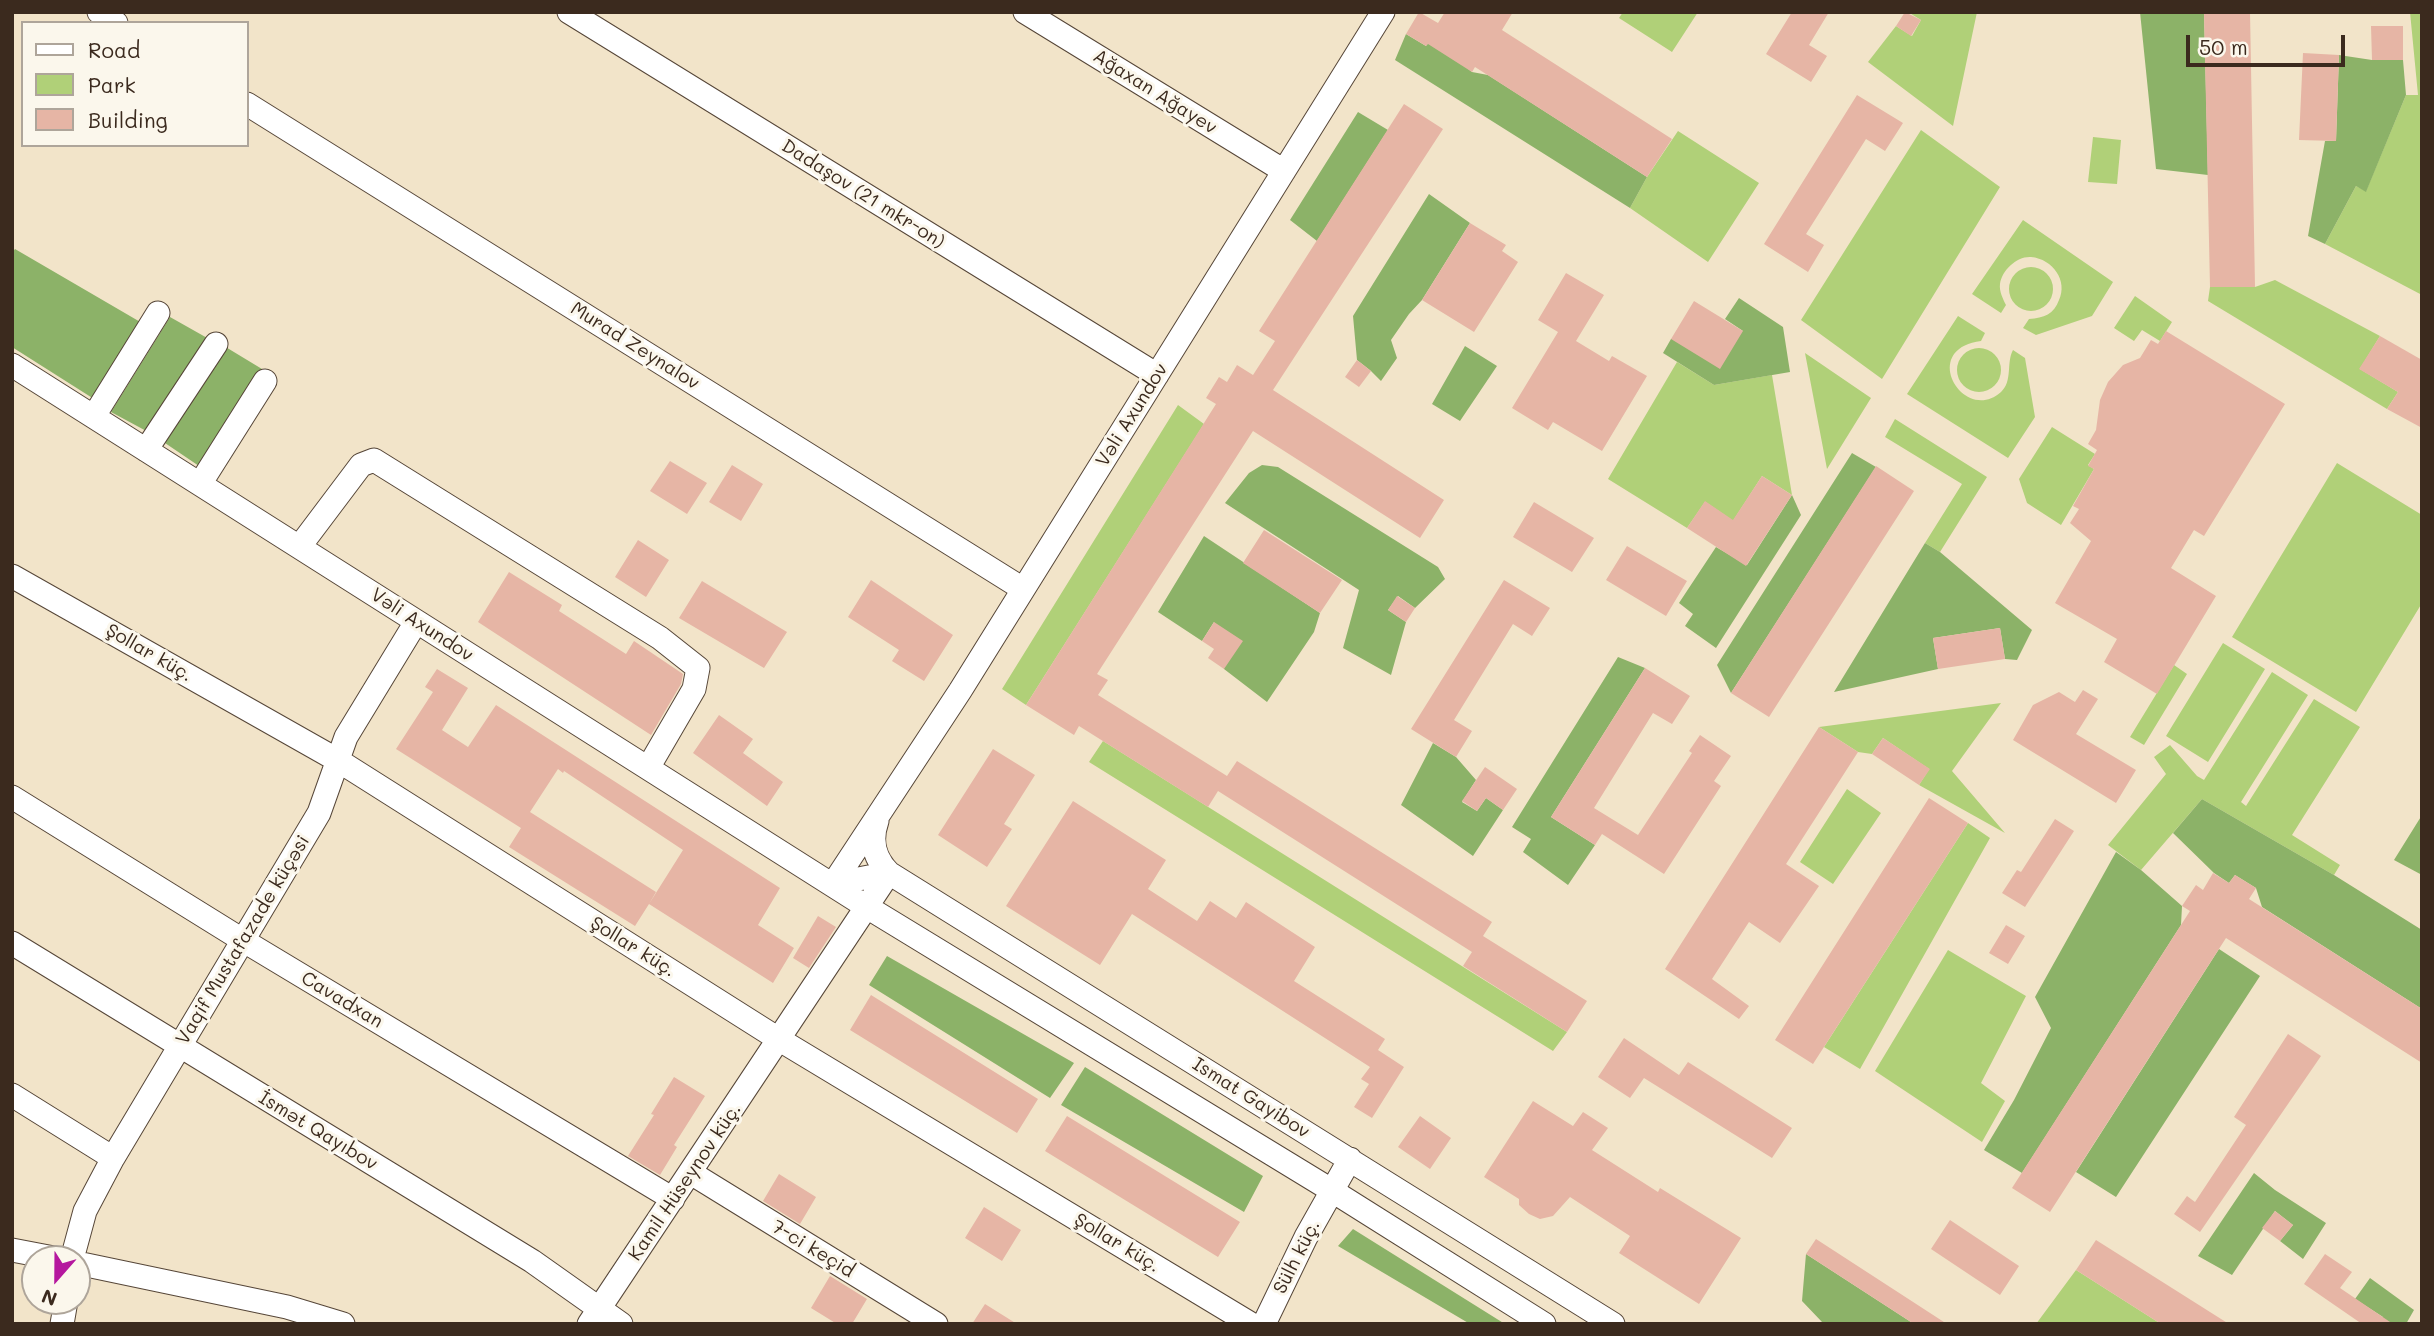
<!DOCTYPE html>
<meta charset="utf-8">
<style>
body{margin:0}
#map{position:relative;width:2434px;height:1336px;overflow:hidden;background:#f2e4c9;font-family:Mali,sans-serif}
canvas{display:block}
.frame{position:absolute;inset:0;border:14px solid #3b2a1e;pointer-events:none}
.legend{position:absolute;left:21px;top:21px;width:228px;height:126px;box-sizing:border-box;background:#fbf7ec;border:2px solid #aea59a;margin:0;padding:9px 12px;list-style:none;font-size:21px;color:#3b2a1e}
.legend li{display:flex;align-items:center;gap:14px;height:35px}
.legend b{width:35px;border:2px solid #aea59a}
.north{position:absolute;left:21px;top:1245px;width:70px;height:70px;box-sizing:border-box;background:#fbf7ec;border:2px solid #aea59a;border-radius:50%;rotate:201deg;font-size:19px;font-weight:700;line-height:28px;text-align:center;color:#3b2a1e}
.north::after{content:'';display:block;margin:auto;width:24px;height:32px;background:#b5179e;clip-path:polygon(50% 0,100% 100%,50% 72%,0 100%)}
.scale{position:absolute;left:2186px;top:35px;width:159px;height:32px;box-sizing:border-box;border:4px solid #3b2a1e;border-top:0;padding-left:9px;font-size:21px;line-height:24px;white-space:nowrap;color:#3b2a1e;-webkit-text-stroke:5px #fbf7ec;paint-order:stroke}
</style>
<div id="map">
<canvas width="2434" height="1336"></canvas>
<div class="frame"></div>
<ul class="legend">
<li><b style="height:9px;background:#fff"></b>Road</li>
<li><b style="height:19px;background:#b0d078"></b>Park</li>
<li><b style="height:19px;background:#e6b5a5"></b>Building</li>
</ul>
<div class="north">N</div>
<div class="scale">50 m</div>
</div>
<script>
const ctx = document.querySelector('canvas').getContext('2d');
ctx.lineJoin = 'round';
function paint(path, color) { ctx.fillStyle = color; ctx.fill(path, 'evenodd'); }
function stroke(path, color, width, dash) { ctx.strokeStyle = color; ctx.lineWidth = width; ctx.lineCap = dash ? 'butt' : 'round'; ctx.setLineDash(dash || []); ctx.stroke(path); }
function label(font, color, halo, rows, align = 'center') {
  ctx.font = font + ' Mali,sans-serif'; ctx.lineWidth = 6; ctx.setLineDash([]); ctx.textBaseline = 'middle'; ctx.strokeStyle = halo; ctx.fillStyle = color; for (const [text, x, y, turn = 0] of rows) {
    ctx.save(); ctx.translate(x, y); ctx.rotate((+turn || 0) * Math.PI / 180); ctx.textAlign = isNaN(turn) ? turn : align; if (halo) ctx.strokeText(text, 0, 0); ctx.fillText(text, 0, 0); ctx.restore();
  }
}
paint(new Path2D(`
 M1623 12H1698L1672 52 1619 18Z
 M1908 12H1977L1953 126 1868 62 1896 26 1912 36 1921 20Z
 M2410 12H2422V295L2325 244 2356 186 2366 191 2406 95H2418Z
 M1921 130 2000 187 1882 379 1801 320Z
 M1678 131 1759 183 1708 262 1630 208 1647 177Z
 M2093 137 2121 140 2117 184 2088 182Z
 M2023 220 2113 282 2092 316 2036 335 2023 328 2029 319C2044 318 2054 314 2059 300 2068 281 2053 259 2031 257 2017 256 2002 270 2000 284 1999 291 2003 299 2006 305L2001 313 1972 294Z
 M2009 289a22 22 0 1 1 44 0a22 22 0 1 1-44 0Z
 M2275 280 2380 336 2360 369 2398 392 2387 409 2208 301 2210 287H2255Z
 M2135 296 2172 322 2160 341 2142 330 2134 341 2114 328Z
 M1958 316 1985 333 1981 341C1918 349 1964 425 2001 392 2013 381 2006 363 2013 350L2025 358 2035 417 2008 458 1907 394Z
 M1957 370a22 22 0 1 1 44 0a22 22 0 1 1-44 0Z
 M1805 353 1871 398 1827 469Z
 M1677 362 1714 385 1772 375 1792 495 1762 476 1733 521 1705 502 1687 528 1608 479Z
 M1178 405 1204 424 1026 705 1002 689Z
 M1895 419 1987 477 1940 552 1925 543 1962 484 1885 437Z
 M2052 427 2095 454 2088 465 2094 469 2061 525 2027 503 2019 479Z
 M2337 463 2422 515V603L2356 712 2232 637Z
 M2223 643 2265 669 2208 762 2166 736Z
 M2174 665 2187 674 2144 745 2130 737Z
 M2272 672 2308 695 2241 802 2246 806 2314 699 2360 727 2292 835 2340 865 2334 875 2202 799 2141 870 2108 845 2166 774 2154 757 2170 745 2197 776 2204 780Z
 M2001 703 1952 771 2005 833 1919 785 1929 769 1883 738 1872 754 1858 752 1819 727Z
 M1103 741 1567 1032 1553 1051 1089 762Z
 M1847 789 1881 813 1833 884 1800 862Z
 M1968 823 1990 838 1860 1069 1824 1047Z
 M1948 950 2026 996 1981 1083 2005 1101 1982 1142 1875 1071Z
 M2076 1270 2161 1324H2036Z`), '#b0d078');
paint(new Path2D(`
 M2140 12H2204L2208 175 2156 169Z
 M1406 34 1426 46 1431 38 1472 72 1488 75 1647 177 1630 208 1395 60Z
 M2339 55 2372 60H2403L2406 95 2366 192 2356 186 2325 244 2308 236 2325 141H2336Z
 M1358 112 1388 130 1317 241 1290 220Z
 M1429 194 1470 223 1422 300 1409 314 1391 340 1397 358 1381 381 1371 371 1357 360 1353 316Z
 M15 249 142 323 94 399 12 347V253Z
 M1739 298 1783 327 1790 372 1714 385 1663 353 1671 339 1743 331 1725 319Z
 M170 317 209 339 150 433 111 412Z
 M224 346 262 369 199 466 165 443Z
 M1465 346 1497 366 1460 421 1432 404Z
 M1852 453 1876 467 1731 693 1717 665Z
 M1262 465 1278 467 1438 567 1445 579 1415 608 1398 596 1388 610 1406 622 1391 675 1343 648 1359 590 1225 503 1249 473Z
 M1792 495 1801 515 1716 648 1685 626 1693 614 1679 603 1716 547 1747 565Z
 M1204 536 1320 613 1314 632 1267 702 1224 669 1214 622 1202 641 1158 612Z
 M1925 543 1940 552 2032 630 2017 660 2005 659 2000 628 1933 638 1938 669 1834 692Z
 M1618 657 1645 668 1551 817 1595 845 1568 885 1523 852 1531 839 1512 827Z
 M1433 743 1456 757 1476 780 1462 802 1477 811 1486 798 1503 810 1473 856 1401 805Z
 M2202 799 2334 875 2422 930V1009L2262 907 2256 888 2235 875 2229 883 2214 873 2173 833Z
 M2422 815V875L2394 860Z
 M2116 852 2141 870 2182 906 2181 925 2022 1173 1984 1150 2014 1100 2051 1028 2035 997Z
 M2219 949 2260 976 2116 1197 2076 1172Z
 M887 956 1074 1063 1050 1098 869 985Z
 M1085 1067 1263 1176 1244 1212 1061 1105Z
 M2254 1173 2275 1190 2326 1223 2303 1259 2280 1241 2293 1225 2275 1211 2232 1275 2198 1256Z
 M1353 1229 1505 1324H1470L1338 1246Z
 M1806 1254 1914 1324H1824L1822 1322 1802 1301Z
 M2370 1278 2414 1310 2406 1324H2379L2383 1317 2355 1299Z`), '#8cb268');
paint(new Path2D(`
 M1419 12 1438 23 1445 12H1513L1502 30 1672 139 1647 177 1475 67 1472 72 1428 44 1426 46 1406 34Z
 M1792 12H1829L1809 45 1827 56 1811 82 1766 54Z
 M1905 12 1921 20 1911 36 1896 26Z
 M2204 12H2250L2255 287H2210Z
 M2371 26H2403V60H2372Z
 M2303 53 2339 55 2336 141 2299 140Z
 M1857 95 1903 123 1885 151 1866 139 1806 234 1824 245 1808 272 1764 244Z
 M1404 104 1443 129 1273 390 1444 500 1420 538 1253 431 1097 674 1108 680 1098 695 1227 776 1237 761 1492 922 1483 936 1587 1001 1567 1032 1463 966 1472 952 1218 791 1208 807 1079 726 1074 735 1026 705 1216 404 1206 398 1219 377 1227 382 1237 365 1253 375 1275 341 1259 331Z
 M1470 223 1506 245 1502 251 1518 262 1474 332 1422 300Z
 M1566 273 1604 295 1576 341 1609 361 1612 356 1647 376 1602 451 1553 422 1548 430 1512 408 1558 332 1538 320Z
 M1694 301 1743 331 1720 369 1671 339Z
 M2166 331 2285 404 2204 536 2194 530 2171 568 2216 596 2157 694 2104 662 2117 639 2055 603 2091 541 2070 523 2079 509 2073 506 2094 469 2088 466 2097 450 2088 444 2096 430 2100 400 2108 382 2123 365 2140 358 2151 340 2158 344Z
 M2380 336 2422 360V428L2387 409 2398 392 2359 369Z
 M1357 360 1371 371 1359 387 1345 377Z
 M670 461 707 483 687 514 650 491Z
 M732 465 763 484 741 521 709 502Z
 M1876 466 1914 491 1769 717 1731 693Z
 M1762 476 1792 495 1746 566 1687 528 1705 501 1733 520Z
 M1534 502 1594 538 1572 572 1513 537Z
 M1264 530 1342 580 1320 613 1243 563Z
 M638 540 669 560 646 597 615 577Z
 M1627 546 1687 581 1666 616 1606 580Z
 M509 572 562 605 559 611 626 654 634 641 683 674 681 684 651 735 478 622Z
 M871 580 953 635 924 681 892 661 899 650 848 617Z
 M1504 580 1550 608 1532 636 1513 624 1454 720 1472 731 1456 757 1411 729Z
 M702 581 787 632 764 668 679 618Z
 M1397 596 1415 608 1406 622 1388 610Z
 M1214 622 1243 641 1224 669 1208 658 1214 649 1202 641Z
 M2000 628 2005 659 1938 669 1933 638Z
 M1645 668 1690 696 1672 724 1653 713 1594 808 1638 835 1692 753 1689 751 1700 735 1731 756 1714 781 1721 786 1664 874 1602 834 1595 845 1551 817Z
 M437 669 468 688 442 730 468 747 496 705 780 888 758 925 794 948 773 983 649 904 635 926 509 847 521 828 396 749 433 692 425 687ZM558 769 563 773 564 771 683 850 649 904 656 892 530 812Z
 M2083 690 2098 699 2076 734 2136 770 2116 803 2013 740 2033 705 2059 692 2075 702Z
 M719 715 753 739 743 753 783 782 767 806 693 753Z
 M1819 727 1858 752 1786 864 1819 886 1780 943 1749 922 1712 979 1749 1006 1739 1019 1665 969Z
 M1883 738 1930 769 1919 785 1872 754Z
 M993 749 1035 775 1004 824 1012 829 987 867 938 835Z
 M1485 767 1517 789 1503 810 1486 798 1477 811 1462 801Z
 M1929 798 1968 823 1813 1064 1775 1040Z
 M1073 801 1166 860 1148 889 1197 921 1210 901 1236 918 1246 902 1315 947 1294 981 1385 1039 1378 1050 1404 1067 1372 1118 1354 1107 1369 1084 1361 1079 1370 1067 1132 914 1100 965 1006 906Z
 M2055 819 2074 831 2025 907 2002 893 2017 870 2021 872Z
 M2213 873 2229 883 2235 875 2256 888 2249 899 2422 1009V1063L2226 938 2050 1212 2012 1188 2190 911 2182 906 2196 885 2203 890Z
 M818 916 836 927 809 968 793 958Z
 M2006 925 2025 936 2008 964 1989 953Z
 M871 995 1038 1099 1017 1133 850 1030Z
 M2288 1034 2321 1056 2200 1232 2174 1214 2187 1196 2195 1202 2246 1125 2234 1117Z
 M1624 1038 1679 1075 1688 1062 1792 1128 1772 1158 1644 1078 1630 1098 1598 1077Z
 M674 1077 705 1096 674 1145 677 1147 660 1175 628 1156 654 1115 651 1114Z
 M1533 1101 1573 1126 1583 1112 1608 1128 1592 1150 1658 1192 1660 1188 1741 1238 1699 1304 1619 1253 1630 1236 1570 1197 1553 1216 1540 1219 1529 1214 1519 1205V1199L1484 1177Z
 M1067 1116 1240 1222 1218 1257 1045 1151Z
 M1420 1116 1451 1138 1430 1169 1398 1147Z
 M779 1174 816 1197 800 1224 763 1201Z
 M984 1207 1021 1230 1002 1261 965 1238Z
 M2275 1211 2293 1225 2280 1241 2262 1228Z
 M1950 1220 2019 1266 2000 1295 1931 1249Z
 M1816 1239 1947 1324H1914L1806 1254Z
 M2096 1240 2229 1324H2161L2076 1270Z
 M2325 1254 2352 1272 2340 1288 2393 1324H2362L2304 1284Z
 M830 1276 867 1299 852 1324H837L811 1308Z
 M985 1304 1017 1324H972Z`), '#e6b5a5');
const minor = new Path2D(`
 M99 12 116 23
 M569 12 1157 375
 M1025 12 1284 171
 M247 104 1023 589
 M12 365 867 907 1331 1190 1544 1324
 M94 416 158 313
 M146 450 216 344
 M200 484 265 381
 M300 546 361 465 374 460 660 638 698 668 694 689 648 768
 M12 576 339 761 780 1040 1251 1324
 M12 797 244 941 673 1199
 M877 821C870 841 874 858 889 873L1613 1324
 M833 884 960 691 1383 12
 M833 884 889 873
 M12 943 532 1261 621 1324
 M12 1095 113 1158
 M691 1173 936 1324
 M12 1250 59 1259
 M72 1259 85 1211 113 1158 319 813 346 737 416 622
 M77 1263 287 1307 343 1324
 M62 1324 66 1301
 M589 1324 889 873
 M1264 1324 1306 1237 1350 1159`);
stroke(minor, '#564638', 25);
stroke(minor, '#fff', 23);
label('19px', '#3b2a1e', '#fbf7ec', [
 ["Ağaxan Ağayev",1155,92,32],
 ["Dadaşov (21 mkr-on)",863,194,32],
 ["Murad Zeynalov",635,346,32],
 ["Vəli Axundov",1132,415,-58],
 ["Vəli Axundov",422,625,33],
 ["Şollar küç.",149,653,30],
 ["Vaqif Mustafazade küçəsi",243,940,-59],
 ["Şollar küç.",633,947,32],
 ["Cavadxan",342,1000,31],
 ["Ismat Gayibov",1251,1098,32],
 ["İsmət Qayıbov",318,1131,31],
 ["Kamil Hüseynov küç.",685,1182,-56],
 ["Şollar küç.",1117,1243,31],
 ["7-ci keçid",813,1249,31],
 ["Sülh küç.",1297,1257,-63]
]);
</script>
